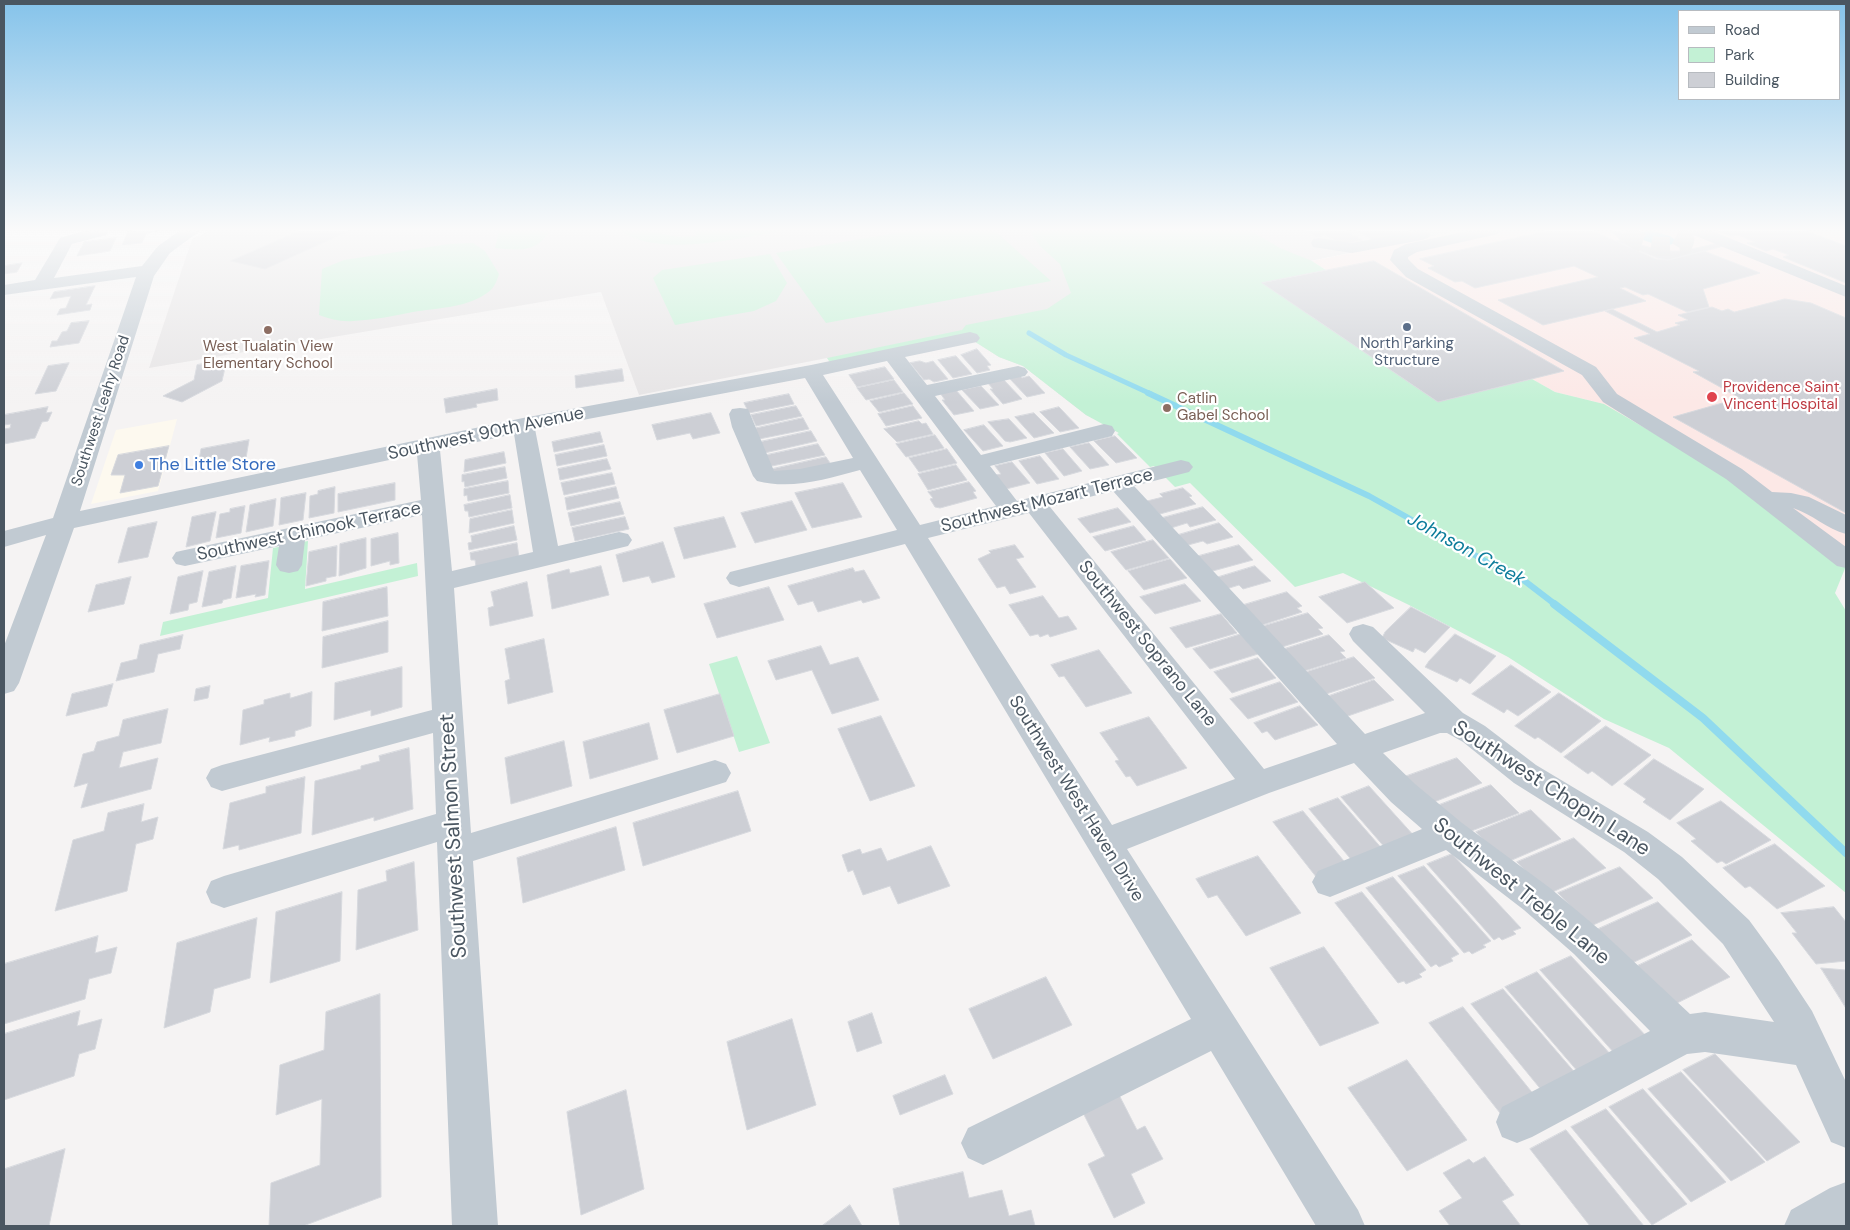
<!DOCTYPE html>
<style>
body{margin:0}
#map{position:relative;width:1850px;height:1230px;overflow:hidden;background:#f5f3f3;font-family:"DM Sans",sans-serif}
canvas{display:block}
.frame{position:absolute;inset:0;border:5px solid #4a5661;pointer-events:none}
.legend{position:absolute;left:1678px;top:10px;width:162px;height:90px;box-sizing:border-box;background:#fff;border:1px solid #b7bbc0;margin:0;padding:6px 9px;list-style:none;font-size:15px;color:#4a5661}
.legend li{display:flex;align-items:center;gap:10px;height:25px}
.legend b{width:25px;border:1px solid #b7bbc0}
</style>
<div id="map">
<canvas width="1850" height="1230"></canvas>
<div class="frame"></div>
<ul class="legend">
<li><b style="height:6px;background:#c1cad2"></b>Road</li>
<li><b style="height:14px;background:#c3f1d5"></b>Park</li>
<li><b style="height:14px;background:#cdcfd5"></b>Building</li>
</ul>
</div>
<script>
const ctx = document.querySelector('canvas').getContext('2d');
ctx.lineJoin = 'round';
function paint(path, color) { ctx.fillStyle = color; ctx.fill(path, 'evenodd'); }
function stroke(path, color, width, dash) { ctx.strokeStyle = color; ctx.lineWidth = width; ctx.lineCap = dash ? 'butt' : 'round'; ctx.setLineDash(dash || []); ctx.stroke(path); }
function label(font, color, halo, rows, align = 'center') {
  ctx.font = font + ' "DM Sans",sans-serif'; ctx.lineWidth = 4.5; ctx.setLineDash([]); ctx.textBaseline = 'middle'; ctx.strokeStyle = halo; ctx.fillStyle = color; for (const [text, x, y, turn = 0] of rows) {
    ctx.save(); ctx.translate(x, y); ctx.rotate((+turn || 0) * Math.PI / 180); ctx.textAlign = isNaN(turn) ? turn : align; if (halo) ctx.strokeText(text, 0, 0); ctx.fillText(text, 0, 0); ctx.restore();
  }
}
paint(new Path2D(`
 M177 419 158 491 91 504 116 430Z`), '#fdf9ef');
paint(new Path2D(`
 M210 231H1457L1125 299 1134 443 1107 425 1086 415 1023 366 999 357 969 338 832 365 827 358 639 395 601 292 149 368 192 239Z`), '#e6e4e5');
paint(new Path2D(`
 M1457 231H1846V566L1734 480 1604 404 1555 392 1532 379 1438 402 1262 283 1326 270 1312 261Z`), '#fce8e6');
paint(new Path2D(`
 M493 231H551C546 235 542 242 536 245 525 252 508 249 495 248L499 232Z
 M621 231H646L679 237 697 236 694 231H727L718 233 732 231H781C738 238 659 258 621 231Z
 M909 231H995L1051 281 826 323 776 253Z
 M1030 231H1251L1280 248 1312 261 1326 270 1263 283 1438 402 1532 379 1555 392 1604 404 1734 480 1846 566 1835 593 1846 611V893L1669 748 1604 719 1508 657 1409 605 1343 573 1295 587 1190 483 1175 487 1154 466 1150 467 1117 434 1119 433 1086 415 1023 366 999 357 969 338 832 365 827 358 962 330 966 325 1047 309 1071 293 1060 264 1040 246Z
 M473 243 485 251 499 274C496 284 493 290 484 295 464 308 436 308 413 312 393 316 373 320 353 321 341 322 330 319 319 315L322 269 344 260 449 244Z
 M770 254 787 283 776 301 754 311 675 325 653 278 662 270Z
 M308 541 305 589 417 563 418 576 160 636 163 622 268 598 273 548Z
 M737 656 770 743 739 752 709 664Z`), '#c3f1d5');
paint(new Path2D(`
 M1652 231 1670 236 1677 241C1668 250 1648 243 1638 237L1641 232Z`), '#90daee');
stroke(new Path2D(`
 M1029 333 1066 355 1151 394`), '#90daee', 5);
stroke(new Path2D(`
 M1148 393 1369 496 1498 568 1513 572 1556 605`), '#90daee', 6);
stroke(new Path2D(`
 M1554 604 1703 718 1846 853`), '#90daee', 8);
const building = new Path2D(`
 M137 231H157L146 233 142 243 122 245 128 232Z
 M299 231H349L265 269 231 261Z
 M1307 231H1346L1362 240 1342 244 1325 235 1317 237Z
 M1357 231H1409L1415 235 1377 242Z
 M1547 231H1593L1656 259 1668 260 1704 251 1760 273 1703 289 1709 307 1687 312 1648 294 1643 295 1625 287 1620 288 1646 301 1543 325 1498 300 1598 277 1574 266 1475 288 1462 281 1455 282 1428 268 1434 266 1420 259Z
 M1612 231H1620L1624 237 1634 243 1663 251H1683L1718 243 1724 246 1668 260 1657 258 1616 241 1620 240Z
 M1719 231H1807L1846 246V283L1783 257 1789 255 1773 249 1766 251 1747 243 1755 242 1738 235 1731 236Z
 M116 238 110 251 77 256 84 242Z
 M1374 261 1564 371 1438 402 1262 283Z
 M22 263 17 272 4 274V266Z
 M95 286 86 305 92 304 90 310 57 315 60 309 66 308 71 296 50 299 54 292Z
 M1785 299 1811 303 1846 318V513L1673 417 1740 398 1693 372 1699 371 1634 338 1650 334 1605 311 1612 309 1657 332 1680 325 1675 323 1688 320 1678 315 1712 307 1722 311 1728 309 1734 312Z
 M89 321 79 343 50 347 52 341H57L62 332 67 331 71 323Z
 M977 349 991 365 987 366 990 370 977 373 961 355Z
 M956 356 972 374 953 378 938 360Z
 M227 359 222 381 182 402 163 396 194 380 197 365Z
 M920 361 926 363 933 361 948 379 934 382 929 379 924 380 910 363Z
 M69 363 56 391 35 394 48 366Z
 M885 367 894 379 857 387 849 375Z
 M622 369 624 381 576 388 575 376Z
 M1020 376 1022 378 1029 376 1045 393 1027 397 1009 378Z
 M1003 379 1022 399 1003 404 990 389H993L987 382Z
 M894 380 903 392 866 400 857 388Z
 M981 386 999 405 980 409 962 390Z
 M497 389 498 400 476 404 477 407 446 413 444 399Z
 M956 390 974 411 954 415 942 400H945L940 393Z
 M904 393 913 404 879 412 870 401Z
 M789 394 794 404 749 413 744 403Z
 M796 406 802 416 756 426 751 415Z
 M913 406 922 418 886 426 878 414Z
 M48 407 46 413 52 412 48 421 42 422 35 438 4 444V429L10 428 11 424 4 425V415Z
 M1059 407 1079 428 1060 432 1040 412Z
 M711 413 720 433 693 439 690 433 657 440 652 425Z
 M1034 413 1054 433 1034 438 1015 417Z
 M803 418 809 429 754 440 748 430Z
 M1009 419 1027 438 1010 442 1005 441 988 422Z
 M919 421 922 424 926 423 933 434 897 442 884 429Z
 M984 425 1003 446 983 451 964 430Z
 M811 431 817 441 760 454 755 443Z
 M600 432 603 442 554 452 552 442Z
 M935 435 944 448 906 457 896 444Z
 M1115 436 1137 458 1116 463 1094 441Z
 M249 440 246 458 209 465 210 458 199 460 201 449Z
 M1089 443 1109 465 1090 469 1070 447Z
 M818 444 825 455 767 467 762 456Z
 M604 445 607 456 557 466 555 455Z
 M169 446 158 486 120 493 125 475H111L118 455Z
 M947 449 957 463 919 472 909 458Z
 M1063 449 1082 471 1064 476 1045 453Z
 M504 452 506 463 464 472 465 460Z
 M1040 456 1059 479 1037 484 1019 461Z
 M826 457 832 466 770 474 768 470Z
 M607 459 611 469 560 480 558 469Z
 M1012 462 1030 483 1006 489 995 475 1001 474 995 466Z
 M956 465 967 480 928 490 918 474Z
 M505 467 507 478 465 487 464 481 462 482V475Z
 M612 473 615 484 564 495 561 483Z
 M508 481 509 493 468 501 467 495 464 496V489Z
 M969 482 976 491 973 492 977 498 940 508 935 507 930 499 933 498 928 492Z
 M395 483V500L338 512V494Z
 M843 483 862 517 812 528 795 493Z
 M335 487 334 513 309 518 310 496 318 494V491Z
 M616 487 619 498 567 510 565 498Z
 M1183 488 1192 496 1189 497 1196 504 1160 514 1147 501 1163 497 1160 494Z
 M306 493 303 520 279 525 281 498Z
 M510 495 512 508 469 517 468 511H465L464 505Z
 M276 499 273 526 246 532 250 505Z
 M792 501 807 530 755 543 741 513Z
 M620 502 624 514 571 526 568 513Z
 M245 506 241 533 216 538 220 514 230 512V509Z
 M1203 507 1216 520 1190 527 1187 523 1171 528 1162 518Z
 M1118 508 1131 522 1090 533 1078 519Z
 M512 510 514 523 469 533 470 519Z
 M216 512 210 541 186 547 192 517Z
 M625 517 629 529 575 541 572 528Z
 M724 517 736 547 684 559 674 528Z
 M157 522 148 557 118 563 128 528Z
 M1219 523 1233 537 1207 544 1203 541 1188 545 1178 535Z
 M514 526 517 540 469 550 468 543 472 542 471 536Z
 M1134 526 1146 540 1105 551 1093 537Z
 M398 533 399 563 390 565V561L371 566V539Z
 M366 538V568L339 576 340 544Z
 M1153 540 1169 558 1126 570 1111 552Z
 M663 542 675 577 652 583 649 576 623 582 616 555Z
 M517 543 519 557 476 567 475 560H471L470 553Z
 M1015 545 1024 557 1016 559 1036 587 1010 594 1005 586 997 588 978 559 991 553 989 551Z
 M1239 545 1253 560 1209 572 1195 557Z
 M337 546 336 576 326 578V581L306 586 309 552Z
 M1170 559 1187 578 1144 590 1128 571Z
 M269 561 265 595 255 597 256 594 236 598 241 566Z
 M236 566 231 598 223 600 222 603 202 607 209 572Z
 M601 566 609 595 552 609 547 575 569 569 570 573Z
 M1255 566 1271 581 1243 589 1239 585 1223 590 1212 579Z
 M853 568 855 572 864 570 880 598 863 603 861 600 818 612 813 601 798 605 788 586Z
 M203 571 197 602 189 604 188 610 170 614 178 577Z
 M131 577 124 604 88 612 96 585Z
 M527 582 533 616 490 626 488 608 494 606 491 592Z
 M1365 582 1394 608 1347 623 1319 597Z
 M1185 584 1201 601 1155 614 1140 597Z
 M387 587 388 616 322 631 323 602Z
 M769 587 784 620 717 638 704 604Z
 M1287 592 1302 606 1297 608 1302 612 1259 626 1240 606Z
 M1043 596 1059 618 1068 616 1077 629 1050 637 1048 634 1040 637 1038 634 1030 636 1009 605Z
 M1411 607 1450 627 1425 653 1415 648 1413 652 1382 638 1385 632Z
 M1308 613 1323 628 1318 629 1323 634 1279 648 1260 627Z
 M1221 614 1237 633 1186 648 1170 628Z
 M388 621V652L322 668 323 637Z
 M1241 634 1258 654 1210 669 1193 649Z
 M1455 634 1496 656 1470 684 1460 678 1457 682 1425 667 1429 661Z
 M183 635 180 649 158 654 154 672 116 681 121 663 137 659 140 645Z
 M1329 635 1345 651 1340 652 1346 658 1301 672 1281 650Z
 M544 639 553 692 508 704 505 681 510 679 505 649Z
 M821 646 830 665 858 657 879 700 832 714 812 670 776 680 768 661Z
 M1099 650 1132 693 1086 707 1064 676 1059 677 1051 665Z
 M1354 657 1375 678 1323 695 1303 673Z
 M1258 658 1276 678 1232 693 1214 672Z
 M1511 665 1551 692 1518 716 1507 709 1504 713 1472 694Z
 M402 667V707L371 716V710L334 720 335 683Z
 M1374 680 1394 700 1345 717 1326 697Z
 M1280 682 1298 702 1248 719 1230 699Z
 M113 684 107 706 66 716 72 694Z
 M210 686 208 698 194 701 196 689Z
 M312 692 311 726 295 731V736L269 742 270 737 240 745 243 710 264 704V700L290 693V698Z
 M1559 693 1601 721 1561 753 1538 737 1535 739 1515 726Z
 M720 694 734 736 677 753 664 710Z
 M1300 706 1318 725 1275 740 1267 731 1262 733 1254 723Z
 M168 709 161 743 123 752 119 768 158 758 151 789 81 808 88 783 74 787 83 754 94 751 97 742 119 736 123 720Z
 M881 716 915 786 870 801 838 729Z
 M1149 717 1187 768 1137 786 1130 776 1126 777 1115 761 1119 760 1100 733Z
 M649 723 658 759 590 779 583 742Z
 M1606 726 1651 755 1612 786 1592 771 1588 774 1564 757Z
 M564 741 572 786 511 804 505 758Z
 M409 748 413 809 374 821V817L312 835 315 781 361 769V766L380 761 379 756Z
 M1457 758 1482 783 1429 804 1404 777Z
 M1654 759 1704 789 1670 820 1643 802 1646 799 1624 784Z
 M305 777 301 833 239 850V845L223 849 230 803 266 793V787Z
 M1491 785 1519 813 1466 833 1439 805Z
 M1369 786 1416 838 1387 850 1341 797Z
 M738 791 751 831 643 866 633 823Z
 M1338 798 1384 851 1354 863 1309 809Z
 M1721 801 1771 840 1726 864 1722 861 1717 863 1691 841 1696 839 1677 823Z
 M144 804 141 822 158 817 153 839 136 844 127 891 55 911 73 840 104 831 108 813Z
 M1531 810 1561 839 1505 863 1476 832Z
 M1303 811 1348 866 1317 878 1273 822Z
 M616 827 625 870 523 903 517 858Z
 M1574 838 1606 868 1548 894 1517 862Z
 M1775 844 1825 886 1777 909 1750 886 1745 888 1723 868Z
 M931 846 950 886 898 904 890 886 863 895 853 870 848 872 842 855 860 849 862 854 881 848 887 861Z
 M1452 854 1521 928 1513 931 1516 934 1502 940 1499 937 1494 940 1427 864Z
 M1258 856 1301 913 1246 936 1217 895 1208 898 1196 879Z
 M414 862 418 930 356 950 358 890 387 881 386 871Z
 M1424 866 1491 941 1483 945 1486 947 1472 954 1469 951 1464 953 1398 876Z
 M1620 867 1653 898 1591 926 1558 893Z
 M1393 877 1459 954 1451 958 1453 961 1439 967 1436 964 1431 967 1366 888Z
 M342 892 340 961 270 983 276 912Z
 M1362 892 1426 970 1419 974 1422 977 1406 984 1404 981 1398 983 1335 903Z
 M1658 902 1692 935 1630 964 1596 930Z
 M1834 907 1846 922V961L1816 964 1792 933H1797L1781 913Z
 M257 918 250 978 214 989 210 1012 164 1028 177 943Z
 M98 936 95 953 117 947 111 973 89 979 85 999 4 1024V964Z
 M1692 940 1730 977 1671 1006 1633 968Z
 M1324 947 1379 1023 1320 1046 1270 968Z
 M1571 956 1648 1038 1615 1054 1540 970Z
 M1821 968 1846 970V1008Z
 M1537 972 1612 1056 1579 1073 1505 987Z
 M1046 977 1072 1025 993 1059 969 1009Z
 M1503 989 1577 1075 1543 1092 1471 1004Z
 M380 994 381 1197 303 1226H269L271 1183 320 1165 322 1099 276 1115 280 1065 324 1050 326 1012Z
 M1463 1007 1535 1096 1500 1113 1429 1023Z
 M80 1011 77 1026 102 1019 95 1049 79 1054 74 1076 4 1100V1034Z
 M872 1013 882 1043 857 1052 848 1022Z
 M792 1019 816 1105 747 1130 727 1042Z
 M1715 1054 1800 1142 1767 1161 1683 1070Z
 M1407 1060 1467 1140 1407 1171 1348 1088Z
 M1681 1072 1765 1162 1731 1181 1648 1089Z
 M945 1075 953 1094 900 1115 893 1096Z
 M1116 1089 1137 1130 1145 1126 1163 1159 1131 1174 1145 1203 1114 1218 1088 1164 1105 1156 1079 1105Z
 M1643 1089 1726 1182 1691 1202 1609 1107Z
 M626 1090 644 1189 581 1215 567 1112Z
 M1606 1109 1687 1204 1652 1225 1571 1127Z
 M1566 1130 1644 1226H1590L1530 1149Z
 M65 1149 49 1226H4L5 1169Z
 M1485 1157 1514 1195 1502 1201 1521 1226H1450L1439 1211 1462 1198 1443 1173 1469 1159 1473 1163Z
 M963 1172 969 1198 1002 1190 1009 1216 1031 1210 1035 1226H900L893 1189Z
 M850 1205 862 1226H822Z`);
paint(building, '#cdcfd5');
stroke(building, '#d7d9de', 1);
stroke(new Path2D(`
 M1628 231C1636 248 1668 248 1683 245L1685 240 1670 231`), '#caccce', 19, [19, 9]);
paint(new Path2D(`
 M84 231 108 232 106 235 72 244 54 278 142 266 158 246 178 232 200 231 170 253 154 276 80 511 523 418 811 365 970 332 977 334 980 338 977 342 905 357 927 385 1018 366 1025 368 1028 372 1025 376 935 396 981 455 1104 424 1112 426 1115 431 1112 436 990 466 1017 501 1181 460 1189 462 1193 467 1189 472 1134 486 1365 734 1425 713 1353 641 1349 634 1353 627 1363 624 1373 627 1463 713 1485 726 1536 765 1648 832 1682 857 1749 920 1779 961 1812 1011 1846 1082V1148L1831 1142 1796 1065 1705 1052 1687 1054 1532 1137 1517 1143 1502 1137 1496 1122 1502 1107 1650 1031 1574 954 1524 910 1446 850 1330 897 1318 893 1312 882 1318 871 1422 829 1391 802 1354 763 1269 793 1127 849 1358 1210 1365 1226H1316L1211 1051 998 1158 983 1165 968 1158 961 1143 968 1128 1191 1019 905 544 739 587 730 584 726 578 730 572 897 530 860 470C826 479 792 490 757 481L753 476 732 427 729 414 732 409 740 408 748 409 774 471 800 469 853 458 805 378 535 429 558 546 619 532 628 534 632 540 628 546 454 588 471 833 715 760 726 764 731 773 726 782 473 861 498 1226H452L437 842 224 908 211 903 206 892 211 881 224 876 436 814 433 733 222 791 211 787 206 778 211 769 222 765 432 710 422 515 305 540 302 565 298 571 289 573 280 571 276 565 279 546 185 566 176 564 172 558 176 552 185 550 421 500 417 454 74 528 19 683 14 691 4 694V646L46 535 4 547V531L53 518 136 277 4 295V285L35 280 60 238ZM887 361 996 506 920 525 823 375ZM514 434 533 552 452 571 440 450ZM1113 491 1337 744 1264 769 1050 507ZM1029 513 1235 779 1112 825 928 538ZM1440 733H1447L1463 742 1514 783 1624 852 1658 879 1723 944 1774 1022 1705 1012 1690 1014 1600 930 1550 888 1462 823 1415 784 1383 753Z
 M1416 231 1428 232 1430 235 1428 238 1422 240 1352 253 1313 247 1311 243 1313 239 1319 238 1352 243Z
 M1468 231H1500L1498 234 1417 252 1408 257V259L1418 269 1596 367 1617 394 1742 469 1772 492 1791 493 1809 497 1846 515V534C1827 529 1812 514 1793 508L1846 547V568L1837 566 1726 479 1603 402 1582 375 1406 277 1390 260 1394 250 1406 244Z
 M1689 231H1712L1846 286V297L1691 234Z
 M1846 1182V1226H1784L1791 1210 1830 1188Z`), '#c1cad2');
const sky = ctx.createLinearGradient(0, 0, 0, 403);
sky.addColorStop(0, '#85c3ea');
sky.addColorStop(0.57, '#fafafa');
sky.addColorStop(1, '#fafafa00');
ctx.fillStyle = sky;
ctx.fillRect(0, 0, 1850, 403);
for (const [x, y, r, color] of [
 [1407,327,5,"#5c6f8a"],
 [268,330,5,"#8d6e63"],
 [1712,397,6,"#e0444e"],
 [1167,408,5,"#8d6e63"],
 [139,465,5,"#3f7fe0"]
]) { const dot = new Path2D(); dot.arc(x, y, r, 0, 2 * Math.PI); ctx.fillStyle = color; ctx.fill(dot); stroke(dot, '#fff', 2); }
label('15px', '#4e5e75', '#fff', [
 ["North Parking",1407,344],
 ["Structure",1407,361]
]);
label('15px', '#785e54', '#fff', [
 ["West Tualatin View",268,347],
 ["Elementary School",268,364],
 ["Catlin",1177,399,"left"],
 ["Gabel School",1177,416,"left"]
]);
label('15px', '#be3a42', '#fff', [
 ["Providence Saint",1723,388],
 ["Vincent Hospital",1723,405]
], 'left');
label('15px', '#4a5661', '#fff', [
 ["Southwest Leahy Road",101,411,-72]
]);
label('18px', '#4a5661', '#fff', [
 ["Southwest 90th Avenue",486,434,-12],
 ["Southwest Mozart Terrace",1047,501,-14],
 ["Southwest Chinook Terrace",309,532,-12],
 ["Southwest Soprano Lane",1147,644,51],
 ["Southwest West Haven Drive",1076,799,58]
]);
label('18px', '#366cbe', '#fff', [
 ["The Little Store",149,465]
], 'left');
label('italic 19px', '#0c7c9b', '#fff', [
 ["Johnson Creek",1466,550,29]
]);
label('21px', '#4a5661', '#fff', [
 ["Southwest Chopin Lane",1551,789,33],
 ["Southwest Salmon Street",454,836,-93],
 ["Southwest Treble Lane",1521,892,39]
]);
</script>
